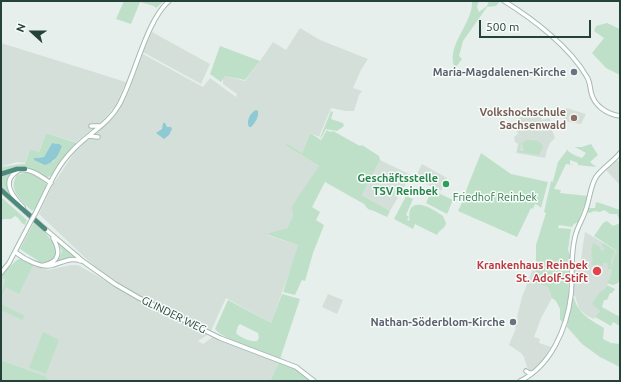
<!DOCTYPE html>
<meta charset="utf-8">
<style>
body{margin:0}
#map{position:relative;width:621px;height:382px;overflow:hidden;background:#e6efeb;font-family:Ubuntu,sans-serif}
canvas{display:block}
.frame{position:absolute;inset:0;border:2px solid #24423a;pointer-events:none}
.north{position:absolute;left:12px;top:12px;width:40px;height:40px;-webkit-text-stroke:3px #f7fbf9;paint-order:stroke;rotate:291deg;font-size:11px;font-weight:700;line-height:16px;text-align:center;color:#24423a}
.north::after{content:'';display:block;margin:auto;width:14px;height:18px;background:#24423a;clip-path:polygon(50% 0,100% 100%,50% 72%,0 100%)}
.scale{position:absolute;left:479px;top:20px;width:112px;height:18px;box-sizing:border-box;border:2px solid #24423a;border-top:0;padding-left:5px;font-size:12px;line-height:14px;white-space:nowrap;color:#24423a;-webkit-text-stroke:3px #f7fbf9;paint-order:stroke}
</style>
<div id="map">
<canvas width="621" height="382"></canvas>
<div class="frame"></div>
<div class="north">N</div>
<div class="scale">500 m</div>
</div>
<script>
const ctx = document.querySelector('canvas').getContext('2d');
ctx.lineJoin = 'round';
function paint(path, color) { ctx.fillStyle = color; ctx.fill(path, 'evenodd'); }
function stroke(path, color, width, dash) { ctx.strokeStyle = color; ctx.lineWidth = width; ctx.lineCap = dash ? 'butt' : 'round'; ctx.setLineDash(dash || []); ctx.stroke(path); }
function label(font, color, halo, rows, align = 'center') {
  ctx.font = font + ' Ubuntu,sans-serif'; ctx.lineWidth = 3; ctx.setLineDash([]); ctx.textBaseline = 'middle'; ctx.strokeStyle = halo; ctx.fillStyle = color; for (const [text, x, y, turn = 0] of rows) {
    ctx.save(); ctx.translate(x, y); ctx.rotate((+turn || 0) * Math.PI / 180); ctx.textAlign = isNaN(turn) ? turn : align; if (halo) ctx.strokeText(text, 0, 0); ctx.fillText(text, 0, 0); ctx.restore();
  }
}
paint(new Path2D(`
 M300 28 320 40 368 59 361 70 353 88 362 91 359 95 354 111H346L331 108 319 137 310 133 302 153 285 143V145L319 166 287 228 267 235 298 245 293 262 271 323 226 298 210 333 198 341 203 344 211 338 214 337 279 362 270 381H50L45 376 1 360V275L17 260 22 258 37 267 48 270 71 265H78L139 300 205 330 141 298 96 268 39 214 52 186 76 150 105 125 121 106 143 54 203 87 210 78 236 97 237 94 223 84V78L225 76 245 81 260 61 273 42 286 50Z
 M152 32 210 64 201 84 143 52Z
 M1 43 126 82 116 105 102 121 76 142 46 133 39 152 30 149 25 163 17 162 3 166H1Z
 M566 108 586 114 581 124 563 121Z
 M538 111 542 120 549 118 552 123 551 128 555 138 550 143 547 150 545 158 516 153 518 144 515 142 514 137 518 134 515 125 520 124 518 118Z
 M380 160 411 175 390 211 362 195Z
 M617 160 620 163V185L606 170V169Z
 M422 164 447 178 441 191 415 178Z
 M585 232 617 251 620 254V277L618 283 613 285 608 283 605 289 602 291 595 298 600 311 594 319 587 316 579 309 575 296 572 295 574 266H580Z
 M536 261V282L548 287 552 298 541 318 534 337 540 339 539 343 551 347 540 364 531 371 528 370 524 357 521 353 509 345 516 328 515 327 518 318 517 317 522 297Z
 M328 294 343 300 337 314 322 307Z`), '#d4dfda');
paint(new Path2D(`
 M124 1H164L156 8 154 6 140 2 131 24 116 19Z
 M472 1H479L477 7 479 12 487 6 489 1H500L496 6 487 7 463 41 459 56 462 59 456 67 454 66C447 43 473 24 472 1Z
 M607 23 620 29V75L606 68 592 53 604 38 594 31 596 26Z
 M220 46 260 61 245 80 225 76 221 82 210 74Z
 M331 111 333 112 331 119 343 123 344 126 337 131 326 129 321 138H320Z
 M327 130 330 132 333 131 360 146 362 145 379 156 380 160 362 195 390 211 387 217 374 211 368 209 364 204 325 182 312 207 320 212 316 220 324 225 313 253 305 281 302 280 295 295 283 292 298 245 266 234 287 228 293 216 292 206 319 166 285 145 286 143 302 153 310 133 321 140Z
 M46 133 77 143 62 160 52 176 46 177 22 166 1 173V167L21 164H25L30 149 39 152ZM52 143H55L62 146 60 152 53 162 36 157H44Z
 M527 140C534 140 542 140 543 148L539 154 540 155 518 152 520 142H521L519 151H524L522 144 524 141Z
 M591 144 598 155 590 162 596 167 578 165V163L570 160V164L573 165 566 164 554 189 561 190 560 193 588 196 578 222 574 224 572 227 559 225 558 228 571 229 568 250 571 257 568 278 569 294 564 322 560 320V309L556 301 552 298 548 287 536 283V245L545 216 546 213 544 212 551 181 555 182 553 181 558 162 568 149V151L574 155 582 158 586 153 575 147H582Z
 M481 153 511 174 548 182 541 208 539 206 535 204 533 209 531 208 517 237 458 211 466 194 465 193Z
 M18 170 9 180 14 199 1 189V176Z
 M27 172 42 179 46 183V186L35 208 32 211C22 201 7 190 17 175Z
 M432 190 453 200 447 214 426 203Z
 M406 196 413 199 406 215 409 217 407 220 409 221C410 217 408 213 411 208 418 199 436 211 443 216L446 223C445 229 439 230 437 235L415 224 413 229 394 219Z
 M1 197 27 220 25 225C20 223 20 218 15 216L11 219H3L1 221Z
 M596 202 603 204 620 210V222L617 214H610L604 210 600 212 594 211 590 213 587 212 588 208H595Z
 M607 221 613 226 620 223V275H617L620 277 618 283 613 285 607 283C615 273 610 261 617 251L594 236 603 223Z
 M34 222C43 231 54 239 57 253L51 262H40L20 249Z
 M593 243 600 247 599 249 603 251 605 248 602 246 603 243 615 251 611 261 612 269H608L607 263H603V266L591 265 593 258 591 257 592 250H591Z
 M59 244 76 257 70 258 56 262 60 257 62 251Z
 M22 258 33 265 19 294 6 287 1 297 5 281V279L1 278V275L17 260Z
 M607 285 615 289 612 293H610L607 300H604L602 307 620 317V326L613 322 611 326 595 317 600 311 592 304C595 299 599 291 605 289Z
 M282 294 300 299 280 359C265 353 223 340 215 329L228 300 271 323ZM240 324 258 333 259 338 257 341C251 342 241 338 236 333L238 326Z
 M572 298H574C578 314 591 320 604 328L603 339 611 343 620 344V367L600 357 582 344 567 327Z
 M1 304 25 316 22 320 1 310Z
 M43 332 59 340 46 374 29 368Z
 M1 360 45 376 50 381H1Z
 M279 362 295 369 312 381H270Z`), '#bfe0c8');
paint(new Path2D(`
 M256 110 258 111C259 117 255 123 251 127H249C246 121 250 113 256 110Z
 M163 123H165L167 127H171L172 129 169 135 164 139 156 133 162 129Z
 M52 143 59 144 62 146C59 156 54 162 45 165L34 160V158L44 157Z`), '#8ec9d4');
const secondary = new Path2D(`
 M504 1C533 19 570 47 587 77 590 82 590 87 591 92 594 106 607 114 620 116
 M91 126H101
 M89 136 98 137
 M23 207C15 199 1 183 15 173 18 170 22 169 26 170 35 171 43 178 51 183
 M35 214C46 193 55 168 72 151 87 134 108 125 119 105 135 76 146 21 169 1
 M44 228 84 262 115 284 139 298 220 338 296 367 314 381
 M15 252C24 259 42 269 53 265 64 262 70 257 81 261
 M44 265C61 262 60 250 53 238
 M1 273 9 263 31 221
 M526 371 529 373H532
 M520 381C551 366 567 328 571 295 573 276 570 256 575 237 577 227 583 219 586 209 590 198 590 187 596 177 602 168 613 162 620 153`);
const trunk = new Path2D(`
 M1 174 17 169H25
 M1 190 45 229`);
stroke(secondary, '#a4bbb3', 5.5);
stroke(trunk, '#c2cac8', 6);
stroke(secondary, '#fff', 3.5);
stroke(trunk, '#4c8a7c', 4.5);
const secondaryBridge = new Path2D(`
 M31 221 35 214`);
stroke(secondaryBridge, '#a4bbb3', 5.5, []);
stroke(secondaryBridge, '#fff', 3.5);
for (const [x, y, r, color] of [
 [574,72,4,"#6b7280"],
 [574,118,4,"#8d6e63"],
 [446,184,4,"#2e9e5b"],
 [597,271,5,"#e0444e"],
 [513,322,4,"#6b7280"]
]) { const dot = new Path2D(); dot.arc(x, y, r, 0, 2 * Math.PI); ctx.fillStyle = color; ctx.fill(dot); stroke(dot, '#f7fbf9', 1.5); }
label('bold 11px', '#5b616d', '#f7fbf9', [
 ["Maria-Magdalenen-Kirche",566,72],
 ["Nathan-Söderblom-Kirche",505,322]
], 'right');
label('bold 11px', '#785e54', '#f7fbf9', [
 ["Volkshochschule",566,112],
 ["Sachsenwald",566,125]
], 'right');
label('bold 11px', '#27864d', '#f7fbf9', [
 ["Geschäftsstelle",438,178],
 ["TSV Reinbek",438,191]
], 'right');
label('11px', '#2d7a4b', '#f7fbf9', [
 ["Friedhof Reinbek",495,197]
]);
label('bold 11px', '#be3a42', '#f7fbf9', [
 ["Krankenhaus Reinbek",588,265],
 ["St. Adolf-Stift",588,278]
], 'right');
label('11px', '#24423a', '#f7fbf9', [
 ["GLINDER WEG",174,315,26]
]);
</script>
